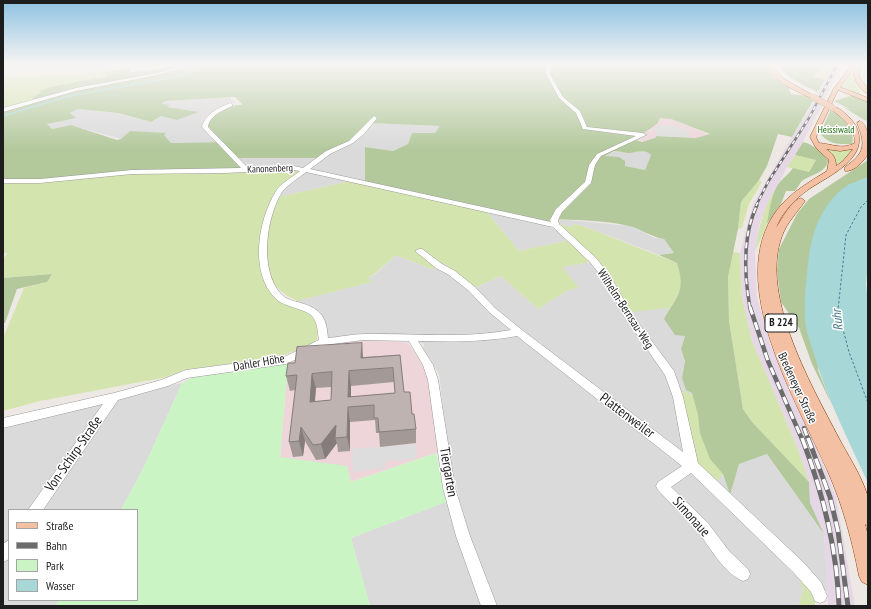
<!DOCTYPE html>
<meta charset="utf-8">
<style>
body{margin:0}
#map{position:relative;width:871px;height:609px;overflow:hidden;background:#eee8e4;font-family:"PT Sans Narrow",sans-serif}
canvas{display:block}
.frame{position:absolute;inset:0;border:4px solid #1d1d1d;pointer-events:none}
.legend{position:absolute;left:8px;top:509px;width:130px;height:92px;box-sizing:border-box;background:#fff;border:1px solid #a5a5a5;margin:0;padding:5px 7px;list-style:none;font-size:12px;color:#1d1d1d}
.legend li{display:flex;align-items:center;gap:8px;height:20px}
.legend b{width:20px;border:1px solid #a5a5a5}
</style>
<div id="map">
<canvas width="871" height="609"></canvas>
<div class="frame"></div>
<ul class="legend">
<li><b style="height:5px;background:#f3c0a3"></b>Straße</li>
<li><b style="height:5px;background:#6b6b6b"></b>Bahn</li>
<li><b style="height:11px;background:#cbf4c5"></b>Park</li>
<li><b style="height:11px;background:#a8d7d8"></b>Wasser</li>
</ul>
</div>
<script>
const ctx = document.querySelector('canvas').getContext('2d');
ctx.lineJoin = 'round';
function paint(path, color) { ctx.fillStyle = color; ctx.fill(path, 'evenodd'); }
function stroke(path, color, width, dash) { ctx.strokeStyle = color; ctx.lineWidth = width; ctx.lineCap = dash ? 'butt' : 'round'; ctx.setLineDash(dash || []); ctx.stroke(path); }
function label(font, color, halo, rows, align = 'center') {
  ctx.font = font + ' "PT Sans Narrow",sans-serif'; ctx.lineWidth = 3; ctx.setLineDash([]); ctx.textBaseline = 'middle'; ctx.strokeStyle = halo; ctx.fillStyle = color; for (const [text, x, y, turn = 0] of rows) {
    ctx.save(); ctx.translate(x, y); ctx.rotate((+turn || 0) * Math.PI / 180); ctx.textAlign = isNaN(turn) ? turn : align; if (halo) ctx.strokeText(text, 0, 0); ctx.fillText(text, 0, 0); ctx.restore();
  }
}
paint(new Path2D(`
 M229 97 236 103 227 105 211 114 205 120 203 124 209 136 218 142 171 143 164 135 121 139 71 125 52 129 47 124 78 109 119 113 151 122 173 108 162 105 165 101Z
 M368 123 441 126 435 133H412L408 144 392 151 365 147V182L355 180 278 197 281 191 305 167 249 169 238 158H319Z
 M614 151 630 153 642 151 648 152 651 155 645 170 624 166 605 156Z
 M487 212 549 226 560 232 570 240 519 251Z
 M558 219 630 226 655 238 664 239 674 253 659 255 583 226 574 224 572 227 558 224Z
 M396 255 432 269 445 264 474 288 501 276 538 309 568 290 561 267 591 262 606 281 623 311 670 308 664 320 685 336 681 349 685 361 682 378 692 392 730 494 739 464 767 454 824 534 828 592 799 576 803 590 799 606H370L351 538 459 497 448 451 439 374 423 349 424 344 403 335 332 338 327 336 292 302 372 282 366 277 373 276Z
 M182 383 144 467 121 510H9V600H59L55 606H3V427L124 395Z`), '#dbdadb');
paint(new Path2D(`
 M660 117 671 119 710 135 696 138 658 136 656 138 648 141 635 140 648 136 644 133 657 124Z
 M357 339 404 342 408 343 421 362 430 381 439 452 351 482 280 457 288 363 323 345Z`), '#edd5d9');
paint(new Path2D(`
 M834 65H842L803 142 787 167 760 222 755 252 757 298 772 348 822 461 836 497 855 606H828L824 534 810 503 809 482 798 449 752 341 742 297 740 253 753 204 792 137 819 94 817 92Z`), '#e6d7e6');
paint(new Path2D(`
 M3 65H157L80 75 3 76Z`), '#ebe7d1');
paint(new Path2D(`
 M825 65H834L825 80 813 78Z
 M852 70C854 80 859 94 868 100L842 86Z
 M104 72 108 76 54 86 31 98 34 99 3 109V77L80 75Z
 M821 146 838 150H855L848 158 836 165C837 156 827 151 821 146Z
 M795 155 816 160 809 172 787 167Z
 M283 169H294L301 171 276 193 262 260 279 299 310 312 320 328 317 339 314 343 279 357 184 370 167 377 40 401 3 411V338L24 288 47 282 52 274 3 278V260L7 253H3V184L129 173 256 171C265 173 274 172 283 169Z
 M759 180 762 182 749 204 742 228 738 229 741 202Z
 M351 181 487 212 519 251 570 240 591 262 562 267 579 288 568 290 538 309 501 276 474 288 445 264 432 269 396 255 372 276 367 277 372 282 297 301C292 298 285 295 281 291 254 266 268 226 278 197Z
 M779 183 772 202 767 224 755 252C760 223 763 208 779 183Z
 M558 224 572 227 574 224 583 226 677 263C684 285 682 289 670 308L631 312 611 276 595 259Z
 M733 252 740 253 742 297 752 341 798 449 809 482 752 422 743 409 729 321 728 277Z
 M679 389 693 395 698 415 700 433 723 474 714 484 699 468Z
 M798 576 815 595V606H799L803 590Z`), '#d4e4ae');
paint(new Path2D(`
 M157 65H167L133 69 130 70V72L154 70 170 65H767L774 78 795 88H789L791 94 808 96 814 99 792 137 778 134 767 166 759 180 741 202 738 229 728 277 729 321 743 409 752 422 809 482 810 503 824 534 767 454 739 464 730 495 723 474 710 459 700 433 698 415 692 393 686 390 682 378 685 361 681 349 685 336 675 335 664 319C677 295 686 292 677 263L659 255 674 253 664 239C651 237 641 229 629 226 604 220 576 220 551 219L549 222 365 182V147L393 151 408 144 412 133H435L440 126 368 123 346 144 319 158H233L241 167 240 169 135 170 40 180H3V111L37 100 31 98 41 93 40 91 54 86 107 76 104 72ZM235 97 242 104 241 105C227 105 214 112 208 124L209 130 221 142 171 143 164 135 166 133 130 131 121 139 117 140 71 125 52 129 47 124 76 118 70 113 78 109 119 113 151 122 161 116 177 120 198 112 167 107 170 105 162 104 165 101ZM660 118 671 119 710 134 696 138 657 136 655 138 642 142 636 140 648 135 644 133 657 124ZM614 151C619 151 625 153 630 153 639 152 645 149 651 155L645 170 625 166V161L619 157 605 156Z
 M778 65H825L813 77 825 80 817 92C804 85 786 78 778 65Z
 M853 95 868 102V122L843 107 852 110 834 101Z
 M831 109C842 116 856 130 852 144 837 144 831 145 820 134Z
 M803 142C813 144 821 152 828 160 826 174 810 174 801 182 799 185 797 188 795 191H786L781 204 767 224C769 213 772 191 780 182 784 177 789 174 793 168L809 172 816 160 795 155Z
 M868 160V177L849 185 818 370 832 405 812 364 799 328 781 302 777 271 779 249 797 214 809 199Z
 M52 274 47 282 17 289 5 323H3V278Z`), '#b3c99c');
paint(new Path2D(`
 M288 363 280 457 347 466 351 482 436 453 446 502 351 538 370 606H55L59 600H137V510H121L144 467 182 383 197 375Z`), '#cbf4c5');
paint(new Path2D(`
 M657 125 674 126 688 131 690 137 657 136 654 129Z
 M416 444V459L386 461 385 468 353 472 352 449Z`), '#ddd');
paint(new Path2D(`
 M868 177V259L866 285 868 301V483C849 441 827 399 814 354 811 345 808 336 806 328 803 306 806 285 808 264 811 234 821 203 848 185 854 182 862 180 868 177Z`), '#a8d7d8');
stroke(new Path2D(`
 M3 116 69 96 171 78 206 65`), '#a8d7d8', 1.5);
stroke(new Path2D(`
 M868 200 861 207 846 235 838 310 849 352 868 403`), '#487a8e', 1, [2.5, 2]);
const minor = new Path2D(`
 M187 65H192L157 75 76 91 3 112V108L76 88 157 73Z
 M547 65H551L550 74 563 97 580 111 587 127 643 133 646 135 601 156 595 165 591 183 562 212 558 220 559 224 596 258 611 277 631 313 674 371 683 397 698 463 803 562 821 582 827 596 825 601 820 603 815 601 811 592 793 572 691 473 671 487 708 523 729 551 748 569 750 574 748 579 743 581C724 573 711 549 699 533 686 518 671 504 658 490L656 486 658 482 682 466 517 336C484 342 452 342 418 341L433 365 438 380 455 488 470 536 497 606H481L456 536 443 488 428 380 423 365 409 341 363 340 326 345 286 364 187 378 168 386 118 400 43 510H28L103 404 3 428V418L114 393 161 380 186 370 284 357 319 340C316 314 314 314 289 306 284 304 279 302 276 299 249 273 258 220 276 191 281 183 293 177 300 171L294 170 224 173 132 174 40 183H3V179H40L132 170 241 168 202 127C205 114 218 108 230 103L232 104V106C222 111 210 115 208 127L248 168 294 166 303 168 326 151 349 141 374 116 377 118 364 134 353 143 330 154 310 169 551 222 550 220 556 209 585 182 589 165 597 154 636 136 583 129 576 113 559 98 546 74ZM306 172 553 227 590 262 604 280 624 316 665 375 673 397 683 452 522 330 495 308 475 287 455 271 442 264 422 249H419L415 251 436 268 449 275 469 291 489 312 511 330C462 339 414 333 365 334 353 334 340 337 328 338 326 314 320 309 298 302 292 301 286 299 281 294 259 270 266 218 282 192 287 185 299 178 306 172Z
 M9 540V559L3 562V544Z`);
const major = new Path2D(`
 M767 65H771L784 79 816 97 811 98C795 90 773 82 767 65Z
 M852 65H859V77L868 89V94C858 89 854 79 853 69L840 87 868 98V102L838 90 816 137 819 143C832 144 842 150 855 143 855 127 842 118 831 109V107L833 106C842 109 851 118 856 126 871 158 830 175 809 189 795 199 782 212 776 228 782 219 791 201 801 198L805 201C797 213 787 222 782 236 759 297 814 390 842 444 850 458 865 483 868 498 869 507 868 517 868 526L865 524 868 536V585L862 582 859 576C852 540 843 506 828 472 798 403 723 282 777 210 790 193 809 182 827 171L829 160 816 148 810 137 833 90ZM826 149 840 151 853 149 843 161 836 166C836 157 832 153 826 149Z
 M860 121C870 126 868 144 868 154 864 161 854 172 845 171V167C865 153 866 145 857 123Z`);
stroke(minor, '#9a9a9a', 1);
stroke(major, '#8a450d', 1);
paint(minor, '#fff');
paint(major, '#f3c0a3');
const railFar3 = new Path2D(`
 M756 206 768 182 809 118 837 65`);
const railFar2 = new Path2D(`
 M750 308C744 274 742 237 757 205`);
const railFar1 = new Path2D(`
 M750 307 768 361 802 439
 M804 428 808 439`);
const rail = new Path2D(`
 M802 438C823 493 837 548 839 606
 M808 438 830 497 838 531 848 606`);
stroke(railFar3, '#6b6b6b', 2.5);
stroke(railFar2, '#6b6b6b', 3.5);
stroke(railFar1, '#6b6b6b', 4.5);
stroke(rail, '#6b6b6b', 5);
stroke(railFar3, '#fff', 1.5, [4]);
stroke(railFar2, '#fff', 2, [6]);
stroke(railFar1, '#fff', 3, [8]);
stroke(rail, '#fff', 3.5, [11]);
const majorBridge = new Path2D(`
 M813 97 833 108`);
stroke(majorBridge, '#8a450d', 6, []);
stroke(majorBridge, '#f3c0a3', 6);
paint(new Path2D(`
 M400 355 404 392 412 414 416 429V443L380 447 379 433H376L375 420 350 422V451L338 452 337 443 325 459 316 460 305 441 303 456 293 457 289 442 295 390 290 391 286 376 363 357ZM394 382 395 393 351 397V386ZM331 387V400L315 402 316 388Z`), '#a39a98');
paint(new Path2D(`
 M362 343 363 357V372L361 358Z
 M349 371 351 386V407L348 397Z
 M312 374 316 388 313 417 310 402Z
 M348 407 350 422V451L347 437Z
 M336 425 335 438 337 443 325 459 321 444Z
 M301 427 305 441 303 456 299 441Z`), '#857d7c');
const building = new Path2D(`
 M362 343 361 358 400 355 404 392H410L412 414H414L416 429 379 432 378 418H374V405L348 407 347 437 335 438 336 425 321 444 313 445 301 427 299 441 289 442 297 375 286 376 288 363H295L297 347ZM393 368 395 393 348 397 349 371ZM332 372 331 400 310 402 312 374Z`);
paint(building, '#beb3b1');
stroke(building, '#857d7c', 1);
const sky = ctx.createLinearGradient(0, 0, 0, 150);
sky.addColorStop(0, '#8ec2e2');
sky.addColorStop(0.43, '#f7f5f3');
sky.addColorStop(1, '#f7f5f300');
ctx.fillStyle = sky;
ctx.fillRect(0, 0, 871, 150);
label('10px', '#217215', '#fff', [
 ["Heissiwald",836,130]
]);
label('10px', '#1d1d1d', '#fff', [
 ["Kanonenberg",270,169,-2]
]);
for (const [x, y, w] of [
 [781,323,32]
]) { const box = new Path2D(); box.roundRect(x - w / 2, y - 9, w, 18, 3); ctx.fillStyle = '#fff'; ctx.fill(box); stroke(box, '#1d1d1d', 1); }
label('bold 11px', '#1d1d1d', null, [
 ["B 224",781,323]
]);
label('12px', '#1d1d1d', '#fff', [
 ["Wilhelm-Bernsau-Weg",625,309,57],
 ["Dahler Höhe",259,363,-10],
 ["Bredeneyer Straße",797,388,65]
]);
label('italic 13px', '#487a8e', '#fff', [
 ["Ruhr",838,320,-95]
]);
label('14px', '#1d1d1d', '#fff', [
 ["Plattenweiler",627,416,37],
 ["Von-Schirp-Straße",74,454,-55],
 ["Tiergarten",448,472,80],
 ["Simonaue",691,517,48]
]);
</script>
